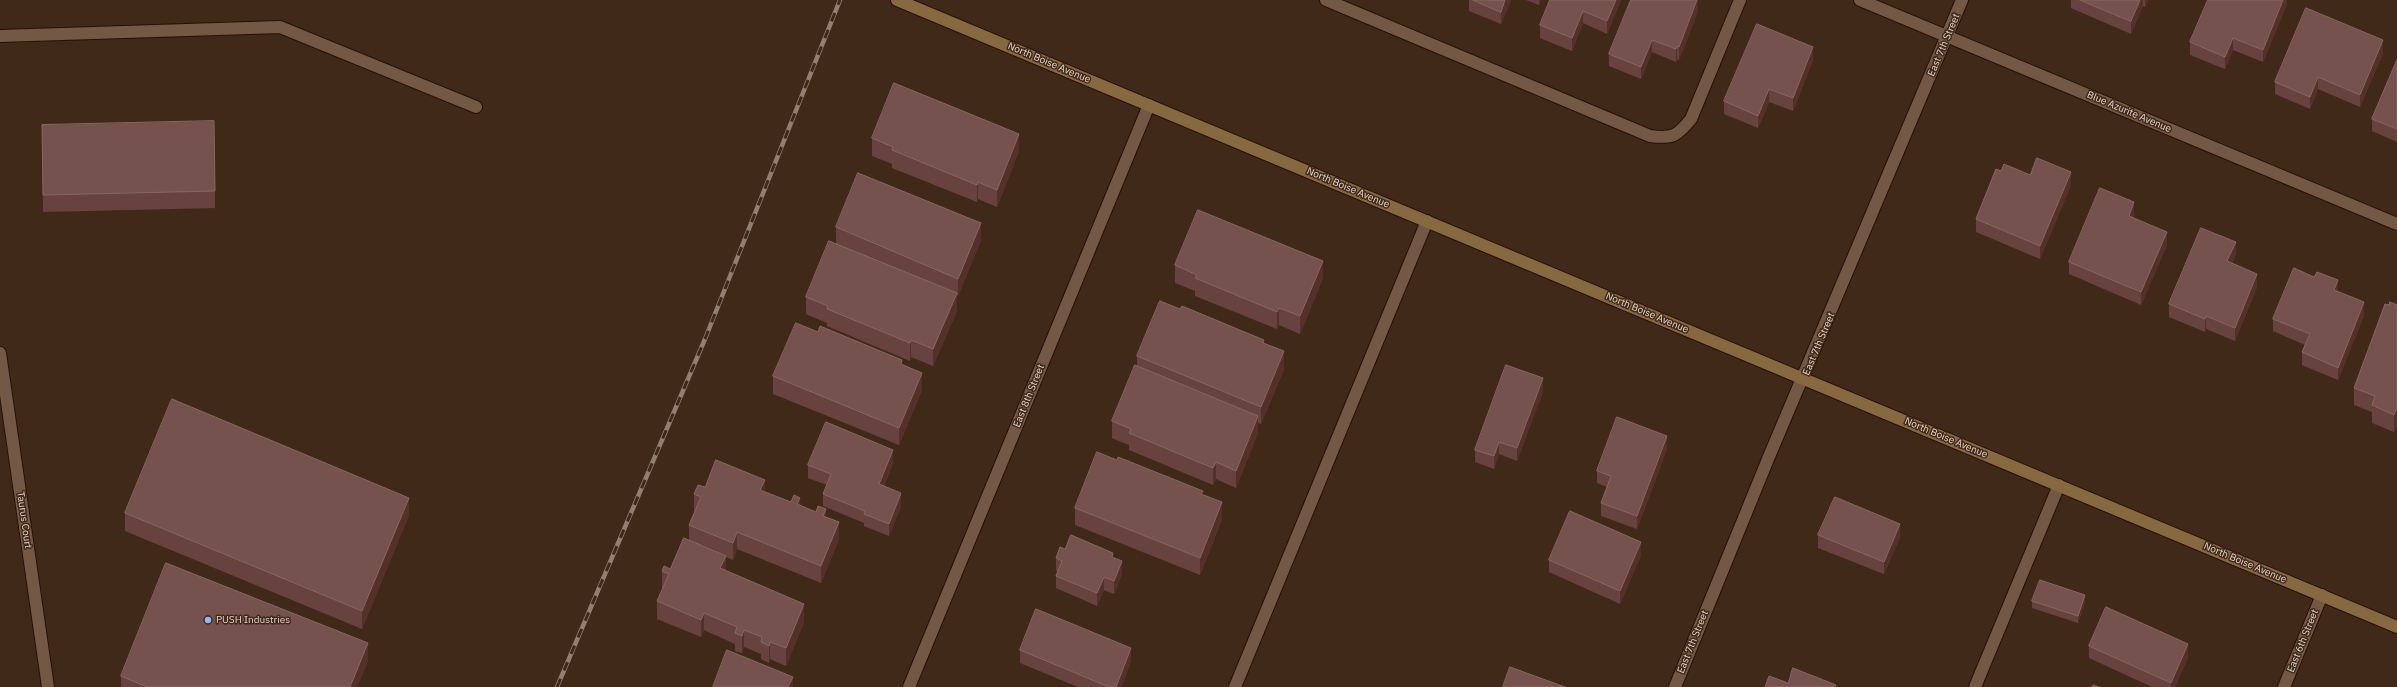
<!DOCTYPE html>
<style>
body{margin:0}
canvas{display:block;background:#412919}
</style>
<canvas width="2397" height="687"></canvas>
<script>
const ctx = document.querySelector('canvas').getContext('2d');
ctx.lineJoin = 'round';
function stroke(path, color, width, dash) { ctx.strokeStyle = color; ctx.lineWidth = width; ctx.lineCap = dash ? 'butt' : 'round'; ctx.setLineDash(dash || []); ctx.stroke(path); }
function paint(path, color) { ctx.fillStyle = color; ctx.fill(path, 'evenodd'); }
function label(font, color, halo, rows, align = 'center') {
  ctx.font = font + ' "IBM Plex Sans",sans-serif'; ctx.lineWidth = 3; ctx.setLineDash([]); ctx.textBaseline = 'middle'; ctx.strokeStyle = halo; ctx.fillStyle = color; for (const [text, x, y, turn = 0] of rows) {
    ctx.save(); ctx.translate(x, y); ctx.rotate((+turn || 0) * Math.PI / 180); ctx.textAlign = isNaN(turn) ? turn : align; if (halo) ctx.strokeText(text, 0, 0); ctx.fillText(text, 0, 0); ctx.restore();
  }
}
const lane = new Path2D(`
 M1326 0 1650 136C1673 139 1677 136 1691 119L1740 0
 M0 36 280 27 476 107
 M1235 687 1427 221
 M1975 687 2059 485`);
const street = new Path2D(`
 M1860 0 2397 224
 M0 353 48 687
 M909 687 1149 105
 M1675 687 1768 459 1962 0
 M2284 687 2322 595`);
const secondary = new Path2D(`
 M897 0 2397 627`);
stroke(lane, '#271103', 14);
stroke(street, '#271103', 14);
stroke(secondary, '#271103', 14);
stroke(lane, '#735846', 12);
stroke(street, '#735846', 12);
stroke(secondary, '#876940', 12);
const rail = new Path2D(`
 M557 687 705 339 840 0`);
stroke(rail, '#937f72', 4.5);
stroke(rail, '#412919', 3, [9]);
paint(new Path2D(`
 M1469 0H1511L1501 24 1469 11Z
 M1526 0H1541L1539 5Z
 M1550 0H1621L1607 34 1583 23 1572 51 1540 38V25Z
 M1698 0V11L1679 60 1677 59 1676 62 1652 52 1641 79 1609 66V54Z
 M2071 0H2148L2145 7 2143 6 2131 34 2071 8Z
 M2287 0V4L2263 62 2233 50 2225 69 2190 55V42Z
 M2383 53 2360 107 2318 89 2310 109 2275 94V82Z
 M1813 60 1793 111 1769 102 1758 128 1724 114V101Z
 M2397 60V142L2372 131V119Z
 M42 125 215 191V208L43 212Z
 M872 138 1019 151 997 207 978 199 977 202 892 168V164L872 156Z
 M2001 171 2030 175 2071 185 2040 259 1976 232V219Z
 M2134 215 2133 218 2167 245 2141 305 2069 274V262Z
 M836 227 981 240 958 296 957 295V311L933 366 911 357 910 361 827 326V323L806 314V297L836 244Z
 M2236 254 2232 263 2257 287 2235 341 2206 329 2205 332 2169 317V304Z
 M1175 265 1323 278 1300 334 1279 325 1277 329 1195 296V291L1175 283Z
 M2338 291 2364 315 2338 380 2302 365V352L2305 345 2273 331V319Z
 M2389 305H2397V424L2394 432 2372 423V412L2354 405V388Z
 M818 332 902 365 922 390 899 445 773 394V376Z
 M1264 344 1284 369 1261 424 1258 423V433L1236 488 1216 479 1213 485 1129 450V445L1112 438V421L1137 366V356Z
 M1543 391 1517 461 1499 454 1494 469 1475 462V450Z
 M1667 449 1637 529 1601 516V503L1607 487 1597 483V471Z
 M893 463 884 486 901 506 889 536 864 526V523L823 506V494L827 485 808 478V465Z
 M705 487 765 492 826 517 839 539 821 583 737 549 733 560 726 557V571L804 622 786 666 770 659 769 663 761 659V654L744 647 742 653 735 651V644L704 630 701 637 657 619V601L663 588H662V571L670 569 689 540V525L695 512 694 511V494Z
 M1203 494 1222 519 1200 575 1075 525V508Z
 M125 513 409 515 362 629 125 531Z
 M1818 535 1900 537 1884 574 1818 548Z
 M1065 549 1113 558 1122 574 1114 594 1104 590 1097 606 1056 588V576L1057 571H1056V558Z
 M1641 555 1620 604 1549 572V560Z
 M2032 601 2085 602 2078 623 2032 608Z
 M2089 646 2188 657 2175 687H2152L2089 658Z
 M1020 650 1131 661 1121 687H1078L1020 663Z
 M368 661 357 687H121V676Z`), '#68423f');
paint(new Path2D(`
 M1505 0H1511L1501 24V12Z
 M1539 0H1541L1539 5Z
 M1616 0H1621L1607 34V21Z
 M1697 0H1698V11L1679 60V47Z
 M2140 0H2143V6L2131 34V21Z
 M2145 0H2148L2145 7Z
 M2283 0H2287V4L2263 62V50Z
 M1583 11V23L1572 51V38Z
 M2233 38V50L2225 69V57Z
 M1652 40V52L1641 79V67Z
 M2383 40V53L2360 107V95Z
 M1677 46V59L1676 62V49Z
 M1813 47V60L1793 111V98Z
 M2318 77V89L2310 109V97Z
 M1769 89V102L1758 128V116Z
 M1019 134V151L997 207V190Z
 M2071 172V185L2040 259V246Z
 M978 182V199L977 202V185Z
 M2134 202V215L2129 229V216Z
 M981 223V240L958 296V279Z
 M2167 232V245L2141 305V292Z
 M2236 242V254L2227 274V261Z
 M1323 261V278L1300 334V316Z
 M2257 274V287L2235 341V328Z
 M2338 280V293L2334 290Z
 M957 293V311L933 366V349Z
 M2364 302V315L2338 380V368Z
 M1279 308V325L1277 329V312Z
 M2206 316V329L2205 332V319Z
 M911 340V357L910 361V343Z
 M1284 351V369L1261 424V407Z
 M922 373V390L899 445V428Z
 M1543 378V391L1517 461V448Z
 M2397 407V424L2394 432V415Z
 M1258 416V433L1236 488V471Z
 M1667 436V449L1637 529V516Z
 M1499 442V454L1494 469V456Z
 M893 450V463L879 497V484Z
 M1216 462V479L1213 485V468Z
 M765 480V497L760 490Z
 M901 493V506L889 536V524Z
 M409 498V515L362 629V611Z
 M800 498V515L797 504Z
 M1222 502V519L1200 575V558Z
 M826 509V526L823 516Z
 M839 522V539L821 583V566Z
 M1900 524V537L1884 574V562Z
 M737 532V549L733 560V543Z
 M1641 542V555L1620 604V591Z
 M726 556V573L720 568Z
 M1122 561V574L1114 594V581Z
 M1104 577V590L1097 606V593Z
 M2085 595V602L2078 623V616Z
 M804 604V622L786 666V648Z
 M704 613V630L701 637V620Z
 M744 630V647L742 653V636Z
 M770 642V659L769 663V646Z
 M368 643V661L357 687H350Z
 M2188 644V657L2175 687H2171V683Z
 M1131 648V661L1121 687H1116Z
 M793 677V687H788Z`), '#53312a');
const building = new Path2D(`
 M1473 0H1505L1501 12Z
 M1550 0H1616L1607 21 1583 11 1572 38 1540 25Z
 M1631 0H1697L1679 47 1677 46 1676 49 1652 40 1641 67 1609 54Z
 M2080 0H2140L2131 21Z
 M2208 0H2283L2263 50 2233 38 2225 57 2190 42Z
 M2306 8 2383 40 2360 95 2318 77 2310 97 2275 82Z
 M1757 24 1813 47 1793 98 1769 89 1758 116 1724 101Z
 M2397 60V129L2372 119Z
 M894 83 1019 134 997 190 978 182 977 185 892 150 893 147 872 138Z
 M214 121 215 191 43 195 42 125Z
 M2037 158 2071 172 2040 246 1976 219 1996 169 2001 171 2004 164 2030 175Z
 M858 173 981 223 958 279 836 227Z
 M2100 188 2134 202 2129 216 2167 232 2141 292 2069 262Z
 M1198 210 1323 261 1300 316 1279 308 1277 312 1195 278 1197 275 1175 265Z
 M2201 228 2236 242 2227 261 2257 274 2235 328 2206 316 2205 319 2169 304Z
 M829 241 957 293 933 349 911 340 910 343 827 309 828 306 806 297Z
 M2294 268 2314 277 2317 272 2338 280 2334 290 2364 302 2338 368 2302 352 2310 334 2273 319Z
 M1160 301 1180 309 1182 306 1264 340 1263 343 1284 351 1261 407 1137 356Z
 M2390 302 2397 305V407L2394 415 2372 405 2375 396 2354 388 2385 304 2389 305Z
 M796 323 818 332 820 326 902 360 901 364 922 373 899 428 773 376Z
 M1135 365 1258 416 1236 471 1216 462 1213 468 1129 433 1131 429 1112 421Z
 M1506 365 1543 378 1517 448 1499 442 1494 456 1475 450Z
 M172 399 409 498 362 611 125 513Z
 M1617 417 1667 436 1637 516 1601 503 1611 476 1597 471Z
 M826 422 893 450 879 484 901 493 889 524 864 514 865 511 823 494 831 474 808 465Z
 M1097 452 1117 460 1118 457 1203 491 1201 494 1222 502 1200 558 1075 508Z
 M716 460 765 480 760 490 791 502 794 495 800 498 797 504 816 512 818 506 826 509 823 516 839 522 821 566 737 532 733 543 689 525 701 497 694 494 698 485 705 487Z
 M1835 497 1900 524 1884 562 1818 535Z
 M1570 511 1641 542 1620 591 1549 560Z
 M1071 535 1113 553 1112 557 1122 561 1114 581 1104 577 1097 593 1056 576 1062 561 1056 558 1060 547 1065 549Z
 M684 538 726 556 720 568 804 604 786 648 770 642 769 646 761 642 762 637 744 630 742 636 735 633 737 627 704 613 701 620 657 601 669 574 662 571 664 566 670 569Z
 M166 563 368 643 350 687H147L121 676Z
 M2040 580 2085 595 2078 616 2032 601Z
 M2106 607 2188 644 2171 683 2089 646Z
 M1036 609 1131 648 1116 687H1109L1020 650Z
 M727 650 793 677 788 687H713Z
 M1510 667 1565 687H1503Z
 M1793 668 1836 685 1835 687H1765L1769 676 1788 683Z
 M2093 685 2099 687H2092Z`);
paint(building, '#76524e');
stroke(building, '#876662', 1);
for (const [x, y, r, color] of [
 [208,620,4,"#8bb9fc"]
]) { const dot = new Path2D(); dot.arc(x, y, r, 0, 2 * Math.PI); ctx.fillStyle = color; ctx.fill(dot); stroke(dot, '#412919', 1.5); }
label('10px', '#e4d4ca', '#412919', [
 ["East 7th Street",1944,45,-67],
 ["North Boise Avenue",1049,63,23],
 ["Blue Azurite Avenue",2129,112,23],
 ["North Boise Avenue",1348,188,23],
 ["North Boise Avenue",1647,313,23],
 ["East 7th Street",1819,344,-67],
 ["East 8th Street",1029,396,-68],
 ["North Boise Avenue",1946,438,23],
 ["Taurus Court",24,520,82],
 ["North Boise Avenue",2245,563,23],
 ["East 6th Street",2303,641,-68],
 ["East 7th Street",1693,642,-68]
]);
label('10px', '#e4d4ca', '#412919', [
 ["PUSH Industries",216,620]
], 'left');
</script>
